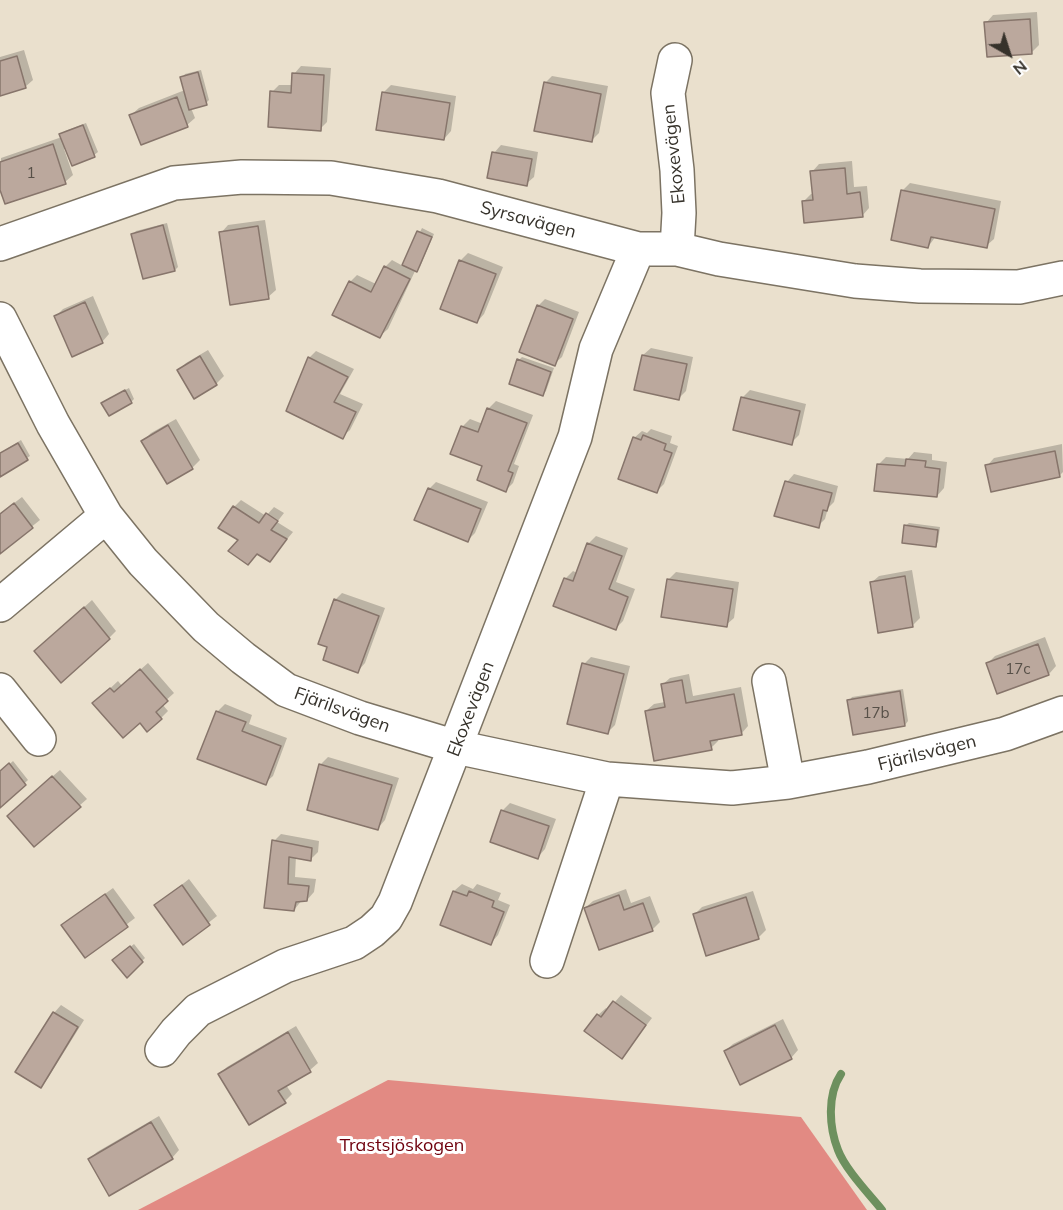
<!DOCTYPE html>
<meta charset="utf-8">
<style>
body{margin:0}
#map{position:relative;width:1063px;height:1210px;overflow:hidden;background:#eae0cd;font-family:Mulish,sans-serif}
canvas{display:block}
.north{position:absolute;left:979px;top:24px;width:60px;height:60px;-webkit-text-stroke:4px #fff;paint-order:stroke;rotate:141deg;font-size:16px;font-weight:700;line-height:24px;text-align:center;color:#36322b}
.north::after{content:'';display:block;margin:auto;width:21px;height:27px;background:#36322b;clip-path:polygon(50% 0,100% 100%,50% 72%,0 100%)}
</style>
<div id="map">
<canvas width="1063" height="1210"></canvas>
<div class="north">N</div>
</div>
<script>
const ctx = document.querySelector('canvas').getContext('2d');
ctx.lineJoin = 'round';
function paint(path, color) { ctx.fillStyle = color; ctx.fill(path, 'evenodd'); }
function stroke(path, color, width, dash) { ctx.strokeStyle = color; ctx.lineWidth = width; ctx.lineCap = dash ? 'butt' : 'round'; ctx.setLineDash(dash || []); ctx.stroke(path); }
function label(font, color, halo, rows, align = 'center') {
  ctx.font = font + ' Mulish,sans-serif'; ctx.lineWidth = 6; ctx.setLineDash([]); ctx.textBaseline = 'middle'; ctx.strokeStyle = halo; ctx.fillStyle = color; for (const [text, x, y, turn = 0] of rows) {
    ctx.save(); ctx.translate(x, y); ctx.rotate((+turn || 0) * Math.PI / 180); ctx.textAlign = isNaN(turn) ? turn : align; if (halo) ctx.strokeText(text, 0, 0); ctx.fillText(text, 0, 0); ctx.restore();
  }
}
paint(new Path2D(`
 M388 1080 801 1117 867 1210H138Z`), '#e28a83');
paint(new Path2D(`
 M1037 12 1039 45 1032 52 986 23 993 15Z
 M24 50 33 80 25 87 0 94V57Z
 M301 66 331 68 327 122 320 129 272 92 279 85H293L294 74Z
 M201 70 209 100 206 103 191 108 195 118 187 125 131 115 139 108 185 90 182 78 185 74Z
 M552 76 608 86 599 133 591 141 545 83Z
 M391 85 456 96 451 131 444 139 383 93Z
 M86 123 98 152 94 155 64 149 73 175 65 182 0 185 1 158 62 137 61 135 65 131Z
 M501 145 538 152 534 177 526 184 494 153Z
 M852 161 854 187 867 186 869 208 862 216 803 202 811 194H814L812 172 819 164Z
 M910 183 1001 201 994 239 986 246 936 236 928 247 893 239 903 190Z
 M265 220 276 290 268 297 221 233 228 225Z
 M167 223 178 267 175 270 144 278 133 234 136 231Z
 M422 228 434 234 420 267 415 271 388 329 380 336 350 282 357 275 376 284 385 267 392 260 403 266Z
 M468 253 503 267 484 314 477 322 460 261Z
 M93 296 109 334 102 342 56 316 63 309Z
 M545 299 579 312 562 357 554 364 538 306Z
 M651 348 693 357 686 391 679 398 643 355Z
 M208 350 224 376 216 384 179 370 186 363Z
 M316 351 354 369 340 394 363 404 350 430 342 437 309 358Z
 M522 357 554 368 546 391 542 395 519 360Z
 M129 388 134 399 131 402 106 400Z
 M750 390 806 404 799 435 791 443 742 398Z
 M496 401 533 415 514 464 519 466 513 483 506 490 484 465 462 427 470 419 483 424 489 408Z
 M176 419 200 460 193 467 167 482 143 441 151 433Z
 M651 429 672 436 670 443 678 446 664 484 656 492 634 438 642 431 647 433Z
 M21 440 30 456 0 475V453Z
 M1062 444 1063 472 1059 476 987 466 994 458Z
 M914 452 932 454V460L947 462 944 488 937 496 879 464 886 457 908 459Z
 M794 474 838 486 834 502 828 508 825 519 818 526 787 482Z
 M436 482 488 502 475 533 468 540 429 489Z
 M22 497 40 520 0 552V514Z
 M241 500 266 516 274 507 284 513 277 522 293 532 270 560 240 539 234 507Z
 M909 523 940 527 938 542 935 546 905 526Z
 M596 536 628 548 616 582 635 589 623 621 616 628 565 579 573 571 577 573 589 543Z
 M912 570 920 618 912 626 871 583 879 576Z
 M676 572 739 582 734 618 726 625 668 580Z
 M342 593 385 608 365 663 358 671 329 646 335 600Z
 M92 600 116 631 109 638 44 644Z
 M1045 637 1056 666 1049 674 988 663 995 656Z
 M591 657 630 666 615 725 608 732 584 664Z
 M148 663 174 693 162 704 168 711 161 718 140 721 102 696 118 681 122 686Z
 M689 674 693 696 741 687 748 726 741 734 718 738V741L711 748 646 711 654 704 665 702 662 685 670 678Z
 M903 689 908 721 905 725 849 701 852 697Z
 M225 704 252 715 249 724 287 738 273 776 265 783 217 712Z
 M328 757 399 778 385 820 378 828 308 808 321 764Z
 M13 761 28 780 0 806V773Z
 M60 770 87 799 34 845 16 808Z
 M510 803 556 819 545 849 538 857 492 841 503 810Z
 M281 834 319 841 318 852 310 860 296 856 295 877 316 879 314 892 307 900H302L294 910 274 841Z
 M189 879 217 916 183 943 156 905Z
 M462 884 473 889 477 884 501 893 498 900 510 905 498 935 491 943 442 924 454 891Z
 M113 888 135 918 85 956 63 925Z
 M626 889 631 903 650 896 660 922 652 930 585 908 593 901Z
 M753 891 766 930 758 938 694 915 702 907Z
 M134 944 145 958 127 976 118 957Z
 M621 995 652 1018 622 1057 587 1031 598 1015 606 1008 608 1010Z
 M61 1005 84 1020 48 1078 41 1086 54 1013Z
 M783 1019 798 1050 791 1058 725 1051 733 1044Z
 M296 1026 318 1063 310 1070 286 1085 292 1094 285 1101 220 1074 227 1067Z
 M159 1116 179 1150 172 1158 90 1159 97 1152Z`), '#0003');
stroke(new Path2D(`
 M841 1074C827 1095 829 1127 838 1150 845 1169 869 1194 882 1210`), '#6d905e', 8);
const building = new Path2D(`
 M1030 19 1032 54 987 57 984 22Z
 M17 56 26 88 0 96V61Z
 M198 72 207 105 189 110 180 77Z
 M292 73 324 75 321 131 268 127 270 91 291 93Z
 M544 82 601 94 592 142 534 131Z
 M382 92 450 103 444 140 376 130Z
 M177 97 188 127 141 145 129 115Z
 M83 125 95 157 72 166 59 134Z
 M53 144 66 184 5 204 0 190V162Z
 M492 152 532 159 527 186 487 178Z
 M845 168 847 194 860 192 863 217 804 223 802 201 813 200 810 171Z
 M901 190 995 209 987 248 931 237 928 248 891 240Z
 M163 225 175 271 143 279 131 234Z
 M258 226 269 299 230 305 219 232Z
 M417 231 432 237 417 272 402 265Z
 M459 260 496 274 477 323 440 309Z
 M384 266 410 279 380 338 332 315 349 281 371 292Z
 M85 302 103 343 72 357 54 316Z
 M537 305 573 319 555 366 519 352Z
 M642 355 687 364 679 400 634 390Z
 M200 356 217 385 194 399 177 370Z
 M308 357 348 377 334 402 356 412 343 439 286 411Z
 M517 359 551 372 543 396 509 384Z
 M125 390 132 403 109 416 101 403Z
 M741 397 800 411 792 445 733 430Z
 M487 408 527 423 508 471 513 473 506 492 477 480 482 466 450 454 461 426 478 432Z
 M168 425 193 469 167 484 141 441Z
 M643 435 666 444 664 450 672 453 657 493 618 479 633 437 641 440Z
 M18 443 28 460 0 477V453Z
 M1055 451 1060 477 991 492 985 465Z
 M906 459 926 461 925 467 940 469 937 497 874 491 877 464 905 466Z
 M785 481 832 493 827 511 823 510 819 528 774 516Z
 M428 488 481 509 468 542 414 520Z
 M14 503 33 528 0 554V514Z
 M233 506 259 523 266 513 278 521 271 530 287 539 270 562 257 554 248 565 228 551 238 540 218 528Z
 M904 525 938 530 936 547 902 543Z
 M587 543 622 556 609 589 628 597 616 630 553 606 564 578 573 581Z
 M905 576 913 627 878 633 870 582Z
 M667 579 733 589 727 627 661 617Z
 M334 599 379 616 358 673 323 660 327 647 318 644Z
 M84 607 110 639 61 683 34 651Z
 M1038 644 1049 675 997 694 986 663Z
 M582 663 624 674 608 734 567 724Z
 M140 669 168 701 156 712 162 719 147 732 140 723 123 738 92 703 110 688 114 692Z
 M682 680 686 703 734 694 742 735 710 741 712 750 654 761 645 711 665 707 661 684Z
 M900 691 905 726 853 735 847 700Z
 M216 711 246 722 242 731 281 746 266 785 197 759Z
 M9 763 26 785 0 808V771Z
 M319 764 392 785 378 830 307 810Z
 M52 776 81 807 34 847 7 816Z
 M501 810 549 826 538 859 490 842Z
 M272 840 312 848 311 861 289 857 288 884 309 886 307 901 296 902 294 911 264 908Z
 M182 885 210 925 183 945 154 905Z
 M453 891 467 896 469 891 494 901 492 907 504 912 491 945 440 925Z
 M105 894 128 927 85 958 61 925Z
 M619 895 624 910 643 903 653 931 599 950 584 908Z
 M746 897 759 939 706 956 693 914Z
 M130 946 143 962 127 978 112 960Z
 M613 1001 646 1025 622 1059 584 1031 597 1014 601 1017Z
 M53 1012 78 1027 41 1088 15 1072Z
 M775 1025 792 1059 740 1085 724 1051Z
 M288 1032 311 1072 278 1091 286 1103 249 1125 218 1074Z
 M151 1122 173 1159 109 1196 88 1159Z`);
paint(building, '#bba89d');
stroke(building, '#87756b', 1.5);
const minor = new Path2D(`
 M675 60 668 93 677 170 679 213 677 249
 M0 244 174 183 242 177 331 178 438 196 638 249H677L719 259 855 281 920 286 1019 287 1063 278
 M0 319 53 424 106 516 143 562 206 627 243 658 286 690 360 718 456 747 607 779 732 788 788 782 868 767 1005 734 1063 713
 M0 605 106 516
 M769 681 788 782
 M0 690 39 739
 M547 961 607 779
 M162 1050 176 1032 198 1010 285 966 354 943 372 931 386 918 395 902 575 437 596 349 638 249`);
stroke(minor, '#7c7363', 36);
stroke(minor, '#fff', 33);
label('15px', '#575048', null, [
 ["1",31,173],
 ["17c",1018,669],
 ["17b",876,713]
]);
label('18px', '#36322b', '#fff', [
 ["Ekoxevägen",674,154,-96],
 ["Syrsavägen",528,220,15],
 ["Ekoxevägen",471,709,-69],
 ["Fjärilsvägen",342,710,20],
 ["Fjärilsvägen",927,753,-14]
]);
label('18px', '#6f000d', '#fff', [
 ["Trastsjöskogen",402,1146]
]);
</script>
